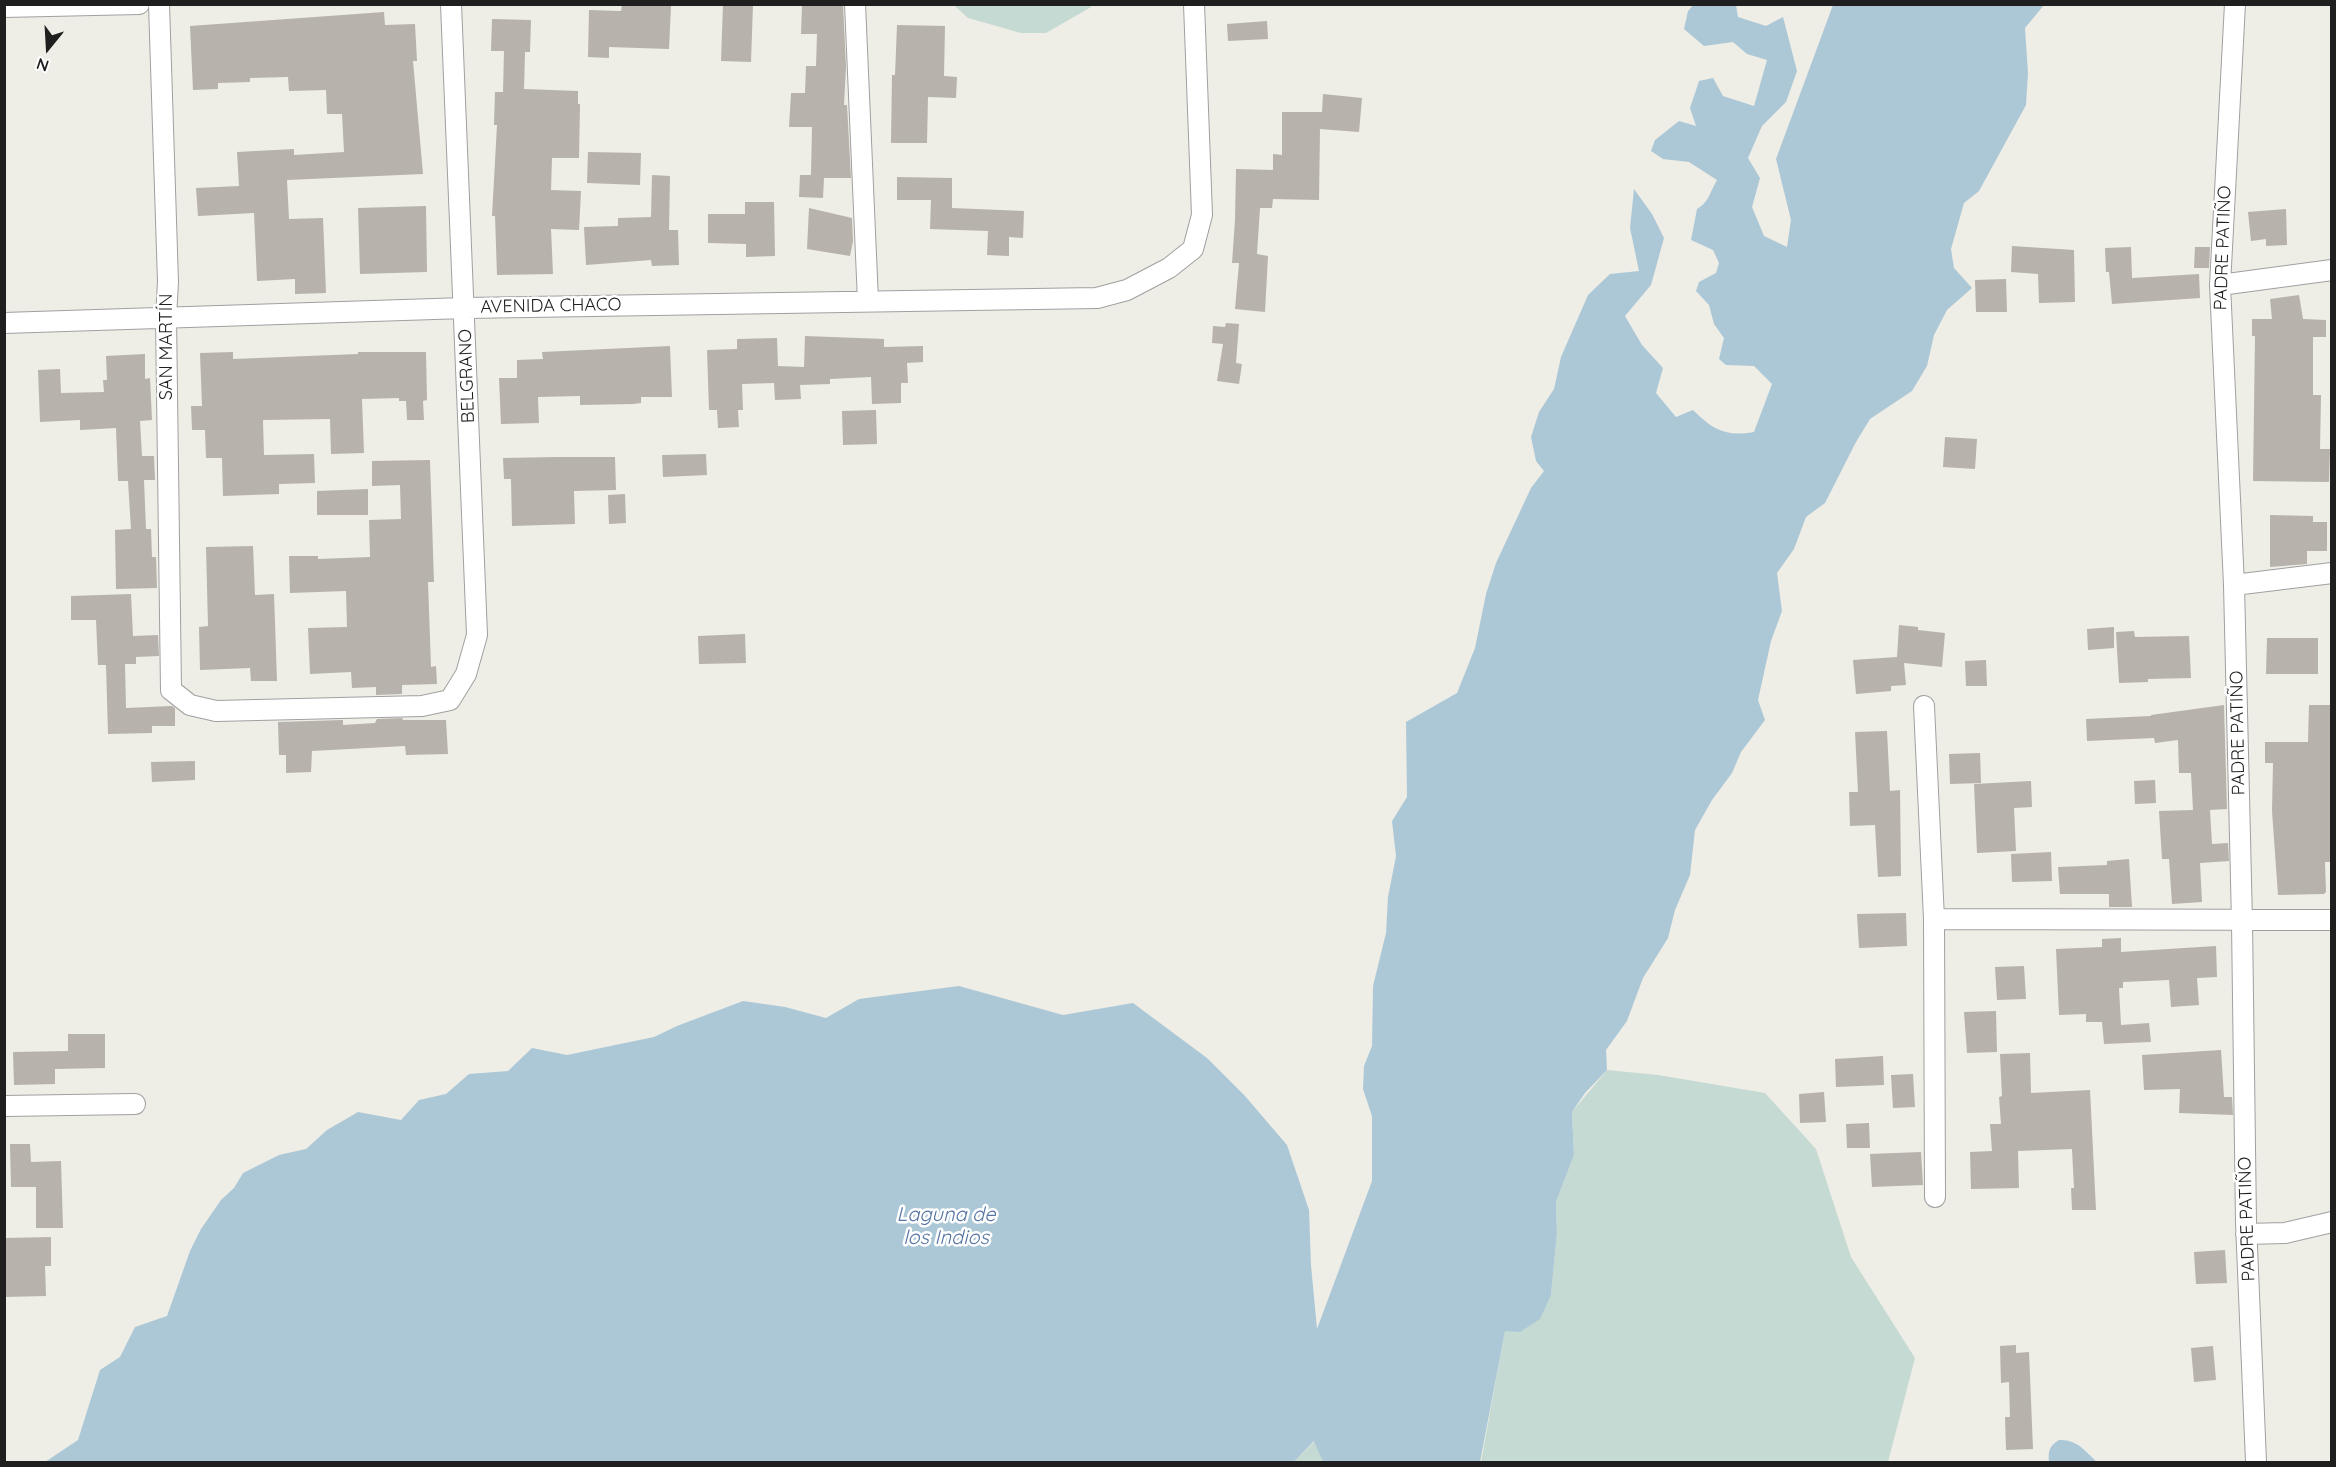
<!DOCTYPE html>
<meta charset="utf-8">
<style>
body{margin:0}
#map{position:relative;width:2336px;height:1467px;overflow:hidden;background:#eeede6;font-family:Quicksand,sans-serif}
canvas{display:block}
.frame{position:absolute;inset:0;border:6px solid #1f1f1f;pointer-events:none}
.north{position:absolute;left:18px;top:18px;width:60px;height:60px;-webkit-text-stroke:4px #fff;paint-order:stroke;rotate:198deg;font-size:16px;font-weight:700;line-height:24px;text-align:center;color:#1f1f1f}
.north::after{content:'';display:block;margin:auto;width:21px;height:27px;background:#1f1f1f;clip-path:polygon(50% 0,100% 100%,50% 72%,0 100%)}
</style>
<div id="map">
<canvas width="2336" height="1467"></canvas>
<div class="frame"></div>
<div class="north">N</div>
</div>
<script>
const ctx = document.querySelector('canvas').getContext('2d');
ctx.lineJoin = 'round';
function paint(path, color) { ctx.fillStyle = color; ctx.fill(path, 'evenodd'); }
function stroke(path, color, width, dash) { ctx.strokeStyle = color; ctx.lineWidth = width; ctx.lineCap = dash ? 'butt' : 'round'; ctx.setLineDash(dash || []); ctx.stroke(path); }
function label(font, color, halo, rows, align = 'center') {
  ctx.font = font + ' Quicksand,sans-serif'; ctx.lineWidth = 5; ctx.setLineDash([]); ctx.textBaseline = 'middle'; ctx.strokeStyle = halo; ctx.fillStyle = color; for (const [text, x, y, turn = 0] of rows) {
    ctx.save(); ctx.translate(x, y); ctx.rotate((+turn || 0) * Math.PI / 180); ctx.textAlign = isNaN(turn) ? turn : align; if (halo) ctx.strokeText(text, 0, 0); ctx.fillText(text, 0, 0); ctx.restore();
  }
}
paint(new Path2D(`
 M954 5H1092L1091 7 1046 33H1021L968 18Z
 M1607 1070 1658 1075 1765 1093 1816 1149 1851 1257 1915 1358 1888 1462H1481L1505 1330 1551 1295 1557 1233 1556 1202 1574 1155 1572 1112Z
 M1315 1441 1323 1462H1294Z`), '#c5dad3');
paint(new Path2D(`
 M1694 4 1736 5 1738 17 1766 26 1783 17 1797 71 1786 102 1762 126 1748 158 1760 178 1752 207 1764 236 1787 247 1791 220 1776 159 1833 5H2044L2025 28 2028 73 2026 105 1979 191 1964 203 1951 249 1954 268 1972 288 1947 310 1934 335 1927 366 1912 391 1870 419 1856 442 1825 503 1806 517 1794 549 1777 573 1782 611 1771 641 1758 700 1765 720 1741 752 1732 773 1712 800 1695 830 1690 875 1675 910 1668 938 1643 978 1627 1021 1606 1050 1607 1070 1585 1093 1572 1112 1574 1155 1556 1202 1557 1233 1551 1295 1540 1319 1520 1332 1505 1331 1480 1462H1323L1314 1441 1294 1462H45L78 1440 100 1370 120 1357 135 1327 167 1316 190 1251 201 1229 221 1200 234 1188 243 1173 279 1155 306 1149 327 1130 358 1112 401 1120 419 1100 446 1094 469 1074 508 1071 532 1048 567 1055 654 1037 677 1026 743 1001 785 1007 826 1018 859 999 959 986 1063 1015 1133 1003 1207 1058 1245 1096 1287 1145 1309 1210 1311 1265 1317 1329 1372 1181V1116L1363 1089 1364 1066 1372 1046 1373 986 1386 933 1388 897 1396 856 1392 821 1407 797 1406 722 1457 693 1475 648 1486 594 1496 563 1531 488 1544 471 1536 461 1531 437 1539 412 1554 389 1561 357 1588 295 1610 274 1639 271 1630 228 1634 189 1652 214 1664 238 1651 285 1625 316 1642 345 1663 368 1656 393 1676 417 1693 410C1713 430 1726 437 1754 432L1772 384 1754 366 1726 365 1719 359 1724 338 1714 324 1709 305 1696 291 1699 282 1716 273 1719 263 1713 250 1691 240 1697 209C1709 202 1710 192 1717 180L1689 162 1663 159 1651 151 1655 140 1679 121 1696 126 1690 108 1699 81 1713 78 1723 96 1754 106 1767 60 1747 54 1733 42 1704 46 1684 29 1688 11Z
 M2059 1440C2077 1439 2085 1451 2097 1462H2049C2048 1451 2049 1446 2059 1440Z`), '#acc8d7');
paint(new Path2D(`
 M622 4 671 6 669 49 609 47V58L588 57 589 10 621 11Z
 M723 4 753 5 751 62 721 61Z
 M802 4H843L846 67 844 105H847L851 178H824L823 198 799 197 800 175H811L812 127H789L791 93H805L806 66H816L817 34H801Z
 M384 12 385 25 415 24 417 61H413L423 174 287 180 289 219 323 218 326 293 295 294V279L257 281 254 213 198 216 196 188 239 186 237 152 294 149V155L344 152 342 114H327L326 90 289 91 288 77 250 78V82L218 83V89L193 90 190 26Z
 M492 19 531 20 530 52H525L524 89 578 91V104H580L579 158H552L551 190 581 191 579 230 551 229 553 274 497 275 495 216H492L497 125H494L495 92H503L504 51H491Z
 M1267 21 1268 39 1228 41 1227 24Z
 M897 25 945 26 944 76 957 77 956 98 928 97 927 143H891L892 75H895Z
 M1323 94 1362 98 1359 132 1320 129 1319 200 1273 199 1272 208H1260L1257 254 1268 256 1265 312 1235 309 1239 263H1232L1235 220 1236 169 1273 170V154L1282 155V112H1322Z
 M588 152 641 153 640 185 587 183Z
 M652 175 670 176 669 230H678L679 265 652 266 651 260 586 265 584 227 618 226V218L651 217Z
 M897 177 952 178V208L1024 211 1023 238 1009 237V256L987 255 988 231 930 229 931 200H897Z
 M745 202H774L775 256 746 257V244L708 243V214H745Z
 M426 206 427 272 360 274 358 208Z
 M809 208 852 218 853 241 850 256 807 249Z
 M2286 209 2287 245 2266 246V239L2251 241 2248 212Z
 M2012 246 2074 250 2075 302 2039 303 2038 274 2011 272Z
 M2131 247 2132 278 2199 274 2200 298 2112 304 2109 272H2106L2105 248Z
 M2195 247H2210L2209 268H2194Z
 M2006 279 2007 312H1976L1975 280Z
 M2299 295 2303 319 2326 320V337H2313V395H2321L2320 449H2330L2329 482 2253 481 2255 336H2252V319H2272L2270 299Z
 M1226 323 1239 324 1236 363 1242 364 1239 384 1217 381 1223 344 1212 343 1213 326 1225 327Z
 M805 336 884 339V347L923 346V362L907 363 908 383H901V403L872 404 871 377 830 379V384L800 385 801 399 775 400 774 383 742 384 743 410H738L739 427 718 428 717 410H709L707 350 737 349V339L777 338 778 366 804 367Z
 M670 346 672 397H641V403L633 404 580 405V396L538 397 539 423 501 424 499 378H517V360L543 359 542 352Z
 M233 352V359L358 354V352H426L427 400 423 401 424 420H407L406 401H399V398L362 399 364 453 331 454 330 419 263 420 264 455 314 454 315 483 279 484V494L223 496 222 458H206L205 430H192L191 406H202L200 353Z
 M145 354V379L150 378 152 420 140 421 142 456H154L155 480H144L146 529H151L152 557H156L157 588 116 589 115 530 131 529 128 481H118L116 428 80 430V420L40 422 38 370 60 369 61 393 104 392 103 380H107L106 356Z
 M876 410 877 444 843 445 842 411Z
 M1945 437 1977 439 1975 469 1943 467Z
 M706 454 707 475 663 477 662 455Z
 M557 457H615L616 490 574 491 575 524 512 526 511 479H504L503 458Z
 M430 460 434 582H428L431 667 436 666 437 684 402 685V694L376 695V687L352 688 351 672 310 674 308 628 347 627 346 591 290 593 289 556H318V559L370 557 369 520 401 519 400 485 372 486V461Z
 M368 489V515H317V491Z
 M625 494 626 523 609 524 608 495Z
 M2270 515 2313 516V522H2327V551H2307V564L2270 567Z
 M253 546 255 595 274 594 277 681H251L250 668 200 670 199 627 208 626 206 547Z
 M131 594 133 636 158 635 159 656 136 657V664H125L126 708 172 706 175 708V726H152V733L108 734 106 665H98L96 620H71V596Z
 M1899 625 1918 627V630L1945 633 1942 667 1904 663 1906 685 1891 686V691L1856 694 1853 660 1897 657Z
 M2114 627V648L2088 650 2087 629Z
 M2134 631 2135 637 2189 636 2191 678 2148 679V682L2119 683 2116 632Z
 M745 634 746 663 699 664 698 636Z
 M2267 638H2318V674H2266Z
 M1986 660 1987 686H1966L1965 661Z
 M2224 705 2227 809 2210 810 2212 844 2228 843 2229 861 2200 863 2202 902 2172 904 2169 859H2162L2159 811 2193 810 2191 773H2179L2178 740 2155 743 2154 738 2087 741 2086 719 2151 716V715Z
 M2309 705H2331V862H2325L2326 892 2324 894 2278 895 2272 811 2273 763H2265V742H2308Z
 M402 718 403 720H446L448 754 406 755 405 746 312 751 311 772 286 773V755H279L278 722 343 720V725L375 723 377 719Z
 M1887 731 1890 791 1900 790 1901 876 1878 877 1875 825 1850 826 1849 792H1858L1855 732Z
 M1980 753 1981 783 1950 784 1949 754Z
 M195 761V780L152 782 151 762Z
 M2155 780 2156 803 2135 804 2134 781Z
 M2031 781 2032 807 2014 808 2016 851 1977 853 1974 784Z
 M2051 852 2052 881 2012 882 2011 854Z
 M2129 859 2132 907H2109V894H2060L2058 867 2107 865V861Z
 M1906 913 1907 946 1859 948 1857 914Z
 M2121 938V952L2216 946 2217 977 2197 978 2199 1005 2171 1007 2169 980 2123 982V988H2119L2121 1025 2149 1023 2151 1042 2104 1044 2102 1022H2086V1014L2059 1015 2056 949 2102 947V939Z
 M2024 966 2026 999 1997 1000 1995 967Z
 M1996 1011 1997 1052 1967 1053 1964 1012Z
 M68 1034H105V1068L55 1069V1084L14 1085 13 1052 68 1051Z
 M2221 1050 2224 1097H2232L2233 1115 2179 1113 2180 1089 2144 1090 2142 1055Z
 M2030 1053 2031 1093 2090 1090 2096 1210H2072L2071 1188H2074L2072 1149 2018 1151 2019 1188 1971 1189 1970 1152 1992 1151 1990 1124H2001L1999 1097 2002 1096 2000 1054Z
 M1883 1056 1884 1085 1836 1087 1835 1059Z
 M1913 1074 1915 1107 1893 1108 1891 1075Z
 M1824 1092 1826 1122 1800 1123 1799 1094Z
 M1869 1123 1870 1148H1847L1846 1124Z
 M10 1144H30L31 1162 61 1161 63 1228H36V1187H11Z
 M1921 1152 1923 1185 1872 1187 1870 1154Z
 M51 1237V1266H45L46 1296 4 1297V1238Z
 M2225 1250 2227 1283 2196 1284 2194 1252Z
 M2016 1345V1353L2029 1352 2033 1449 2006 1450 2005 1417H2010L2009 1382 2001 1383 2000 1346Z
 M2213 1346 2216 1380 2194 1382 2191 1348Z`), '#b7b2ac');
const minor = new Path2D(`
 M159 4 168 282 166 317 171 690 190 705 216 711 422 706 450 700 466 674 477 635 451 4
 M855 4 868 301
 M2235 4 2220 285 2234 585 2242 922 2246 1223 2256 1462
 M4 7 139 4
 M2220 285 2332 270
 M4 323 465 308 1097 298 1127 290 1169 268 1193 249 1202 215 1194 4
 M2234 585 2332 573
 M1924 706 1934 919 1935 1197
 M1934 919 2332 920
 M4 1106 135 1104
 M2246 1234 2285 1233 2332 1222`);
stroke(minor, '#a0a0a0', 22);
stroke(minor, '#fff', 20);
label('18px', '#1f1f1f', '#fff', [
 ["PADRE PATIÑO",2223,248,-88],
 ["AVENIDA CHACO",551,306,-1],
 ["SAN MARTÍN",167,347,-90],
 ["BELGRANO",467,376,-92],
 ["PADRE PATIÑO",2238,733,-91],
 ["PADRE PATIÑO",2247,1219,-92]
]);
label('italic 20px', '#5675a3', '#fff', [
 ["Laguna de",946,1215],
 ["los Indios",946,1238]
]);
</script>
